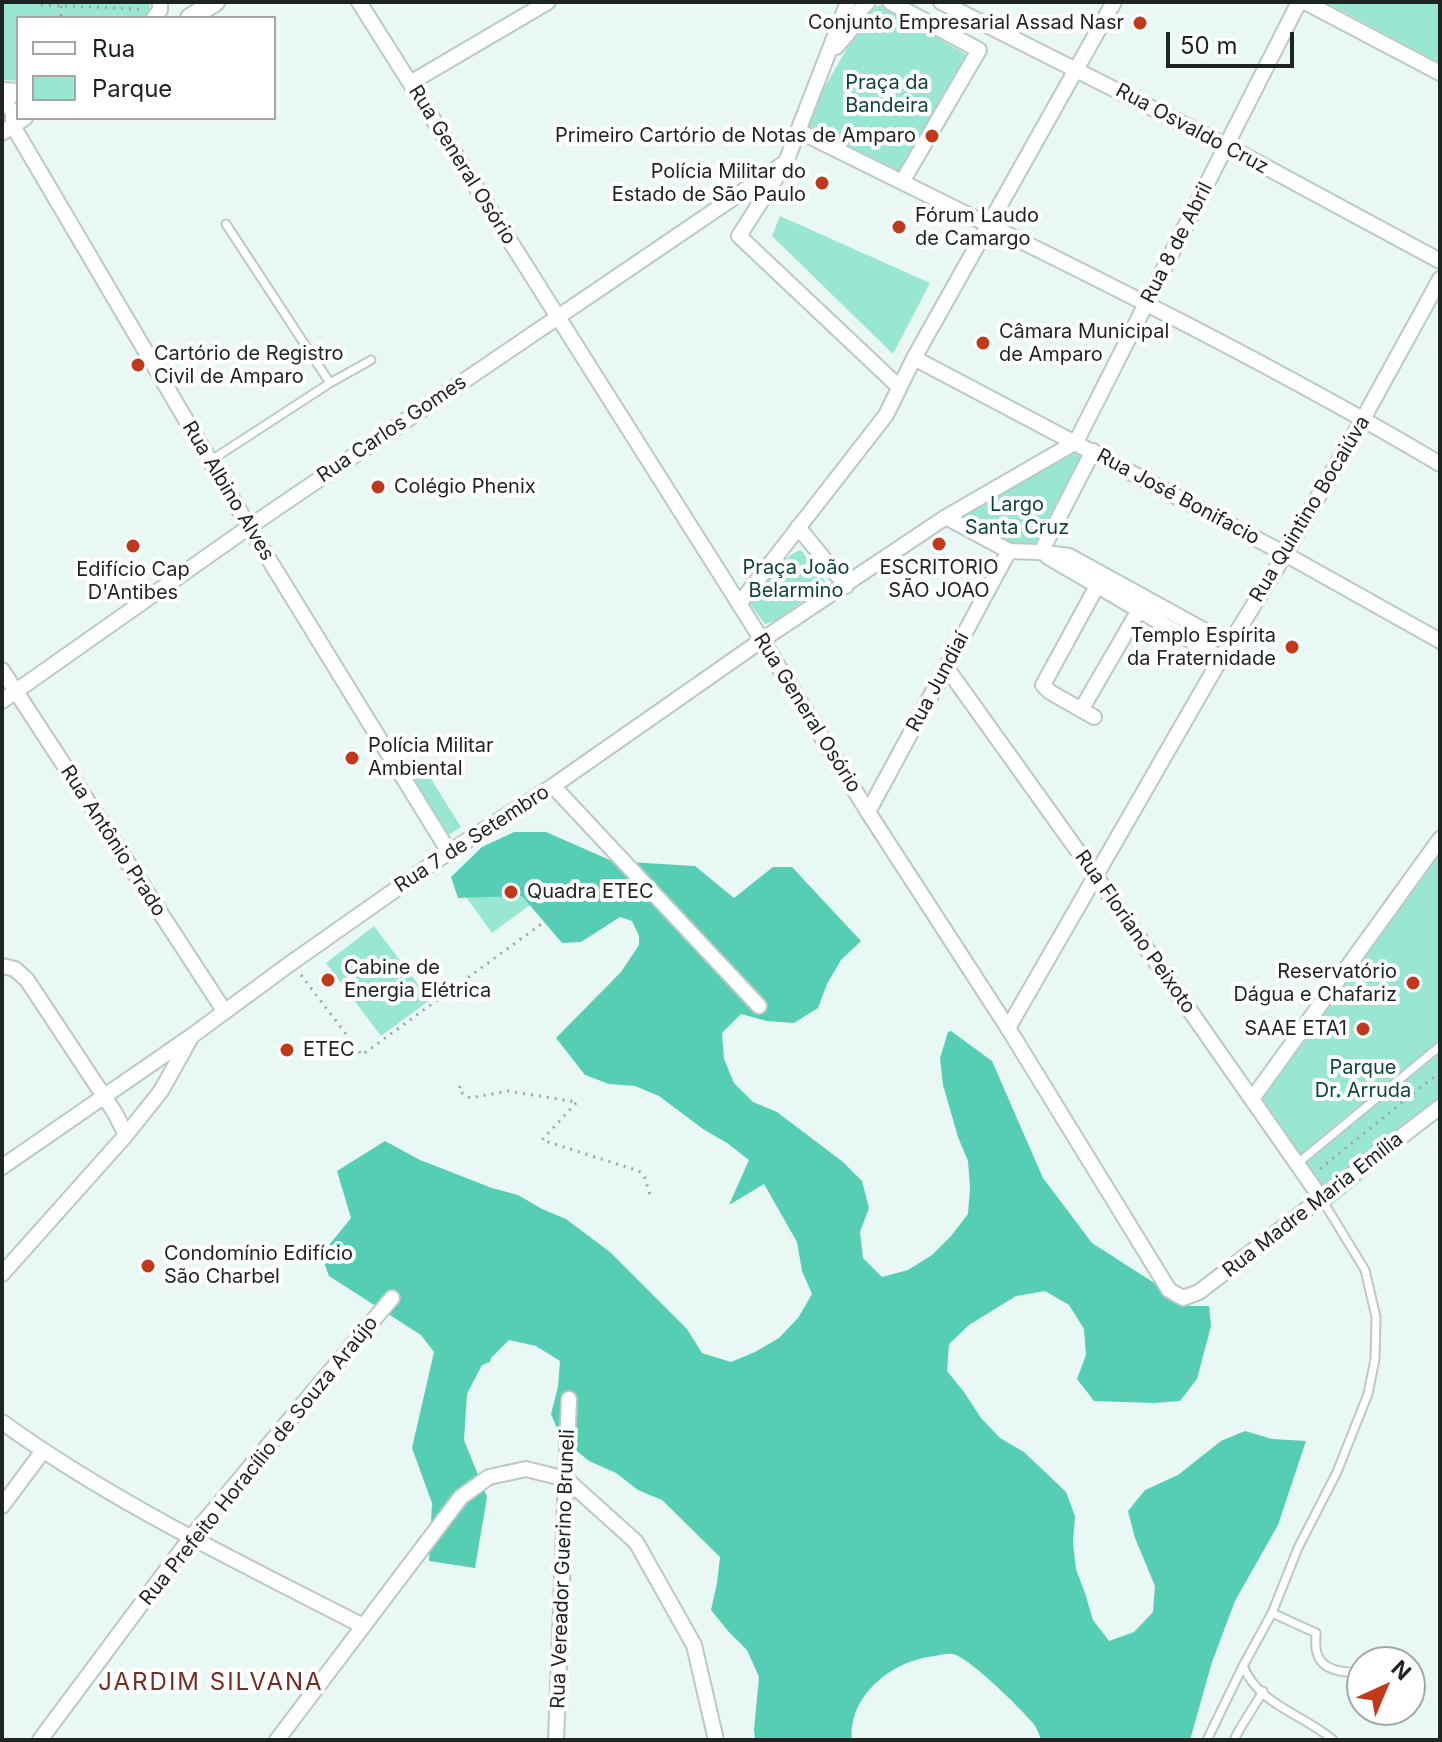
<!DOCTYPE html>
<meta charset="utf-8">
<style>
body{margin:0}
#map{position:relative;width:1442px;height:1742px;overflow:hidden;background:#e9f8f4;font-family:Inter,sans-serif}
canvas{display:block}
.frame{position:absolute;inset:0;border:4px solid #1e2422;pointer-events:none}
.legend{position:absolute;left:16px;top:16px;width:260px;height:104px;box-sizing:border-box;background:#fff;border:2px solid #a5a7a7;margin:0;padding:10px 14px;list-style:none;font-size:24px;color:#1e2422}
.legend li{display:flex;align-items:center;gap:16px;height:40px}
.legend b{width:40px;border:2px solid #a5a7a7}
.north{position:absolute;left:1346px;top:1646px;width:80px;height:80px;box-sizing:border-box;background:#fff;border:2px solid #a5a7a7;border-radius:50%;rotate:44deg;font-size:22px;font-weight:700;line-height:32px;text-align:center;color:#1e2422}
.north::after{content:'';display:block;margin:auto;width:28px;height:36px;background:#c2381b;clip-path:polygon(50% 0,100% 100%,50% 72%,0 100%)}
.scale{position:absolute;left:1166px;top:32px;width:128px;height:36px;box-sizing:border-box;border:4px solid #1e2422;border-top:0;padding-left:10px;font-size:24px;line-height:28px;white-space:nowrap;color:#1e2422;-webkit-text-stroke:6px #fff;paint-order:stroke}
</style>
<div id="map">
<canvas width="1442" height="1742"></canvas>
<div class="frame"></div>
<ul class="legend">
<li><b style="height:10px;background:#fff"></b>Rua</li>
<li><b style="height:22px;background:#99e7d3"></b>Parque</li>
</ul>
<div class="north">N</div>
<div class="scale">50 m</div>
</div>
<script>
const ctx = document.querySelector('canvas').getContext('2d');
ctx.lineJoin = 'round';
function paint(path, color) { ctx.fillStyle = color; ctx.fill(path, 'evenodd'); }
function stroke(path, color, width, dash) { ctx.strokeStyle = color; ctx.lineWidth = width; ctx.lineCap = dash ? 'butt' : 'round'; ctx.setLineDash(dash || []); ctx.stroke(path); }
function label(font, color, halo, rows, align = 'center') {
  ctx.font = font + ' Inter,sans-serif'; ctx.lineWidth = 8; ctx.setLineDash([]); ctx.textBaseline = 'middle'; ctx.strokeStyle = halo; ctx.fillStyle = color; for (const [text, x, y, turn = 0] of rows) {
    ctx.save(); ctx.translate(x, y); ctx.rotate((+turn || 0) * Math.PI / 180); ctx.textAlign = isNaN(turn) ? turn : align; if (halo) ctx.strokeText(text, 0, 0); ctx.fillText(text, 0, 0); ctx.restore();
  }
}
paint(new Path2D(`
 M2 2H149L151 14 147 18H18V81L2 80Z
 M1325 2H1440V63Z
 M881 5 974 59 902 182 799 131 870 9Z
 M780 216 930 283 893 354 772 236Z
 M1074 451 1083 456 1038 552 1009 551 954 513Z
 M801 550 827 584 775 621 765 624 750 604C757 588 785 554 801 550Z
 M421 763 461 827 443 838 404 774Z
 M1440 841V1116L1328 1208 1254 1100Z
 M530 850 556 886 492 933 466 897Z
 M374 926 430 1000 381 1036 326 963Z`), '#99e7d3');
paint(new Path2D(`
 M514 832H546L612 861 695 866 734 898 773 867H792L861 941 841 960 827 984 818 1008 794 1023 767 1021 741 1014 722 1033 724 1059 734 1083 753 1102 777 1112 843 1162 862 1181 869 1208 860 1232 863 1258 882 1277 908 1270 932 1255 951 1236 968 1214 970 1188 968 1161 958 1137 943 1085 940 1058 948 1032 951 1031 992 1061 1043 1178 1092 1243 1190 1306H1209L1211 1326 1197 1379 1180 1401 1154 1403 1094 1401 1077 1379 1086 1355 1084 1329 1069 1305 1045 1291 1016 1296 969 1325 949 1344 947 1371 964 1392 981 1418 1000 1438 1024 1452 1066 1492 1075 1516 1073 1543 1076 1569 1085 1593 1093 1620 1109 1641 1134 1632 1153 1612 1155 1586 1135 1538 1128 1511 1145 1490 1178 1475 1221 1441 1245 1431 1272 1439 1306 1441 1278 1525 1235 1601 1212 1662 1190 1740H1041C1039 1734 1037 1728 1033 1723 1021 1709 970 1658 953 1654 948 1653 940 1655 935 1656 893 1660 848 1695 852 1740H755L754 1730 759 1677 747 1650 728 1631 711 1610 717 1583 720 1557 662 1500 638 1490 616 1473 589 1461 561 1438 551 1414 558 1387 560 1361 536 1346 509 1340 491 1358 490 1362 482 1365 467 1394 464 1440 487 1497 475 1568 429 1561 432 1503 412 1448 434 1352 421 1335 329 1276 321 1255 351 1218 337 1171 385 1141 420 1160 492 1188 518 1195 542 1209 566 1219 610 1252 687 1329 702 1353 731 1362 755 1352 779 1338 798 1318 812 1294 802 1271 797 1242 764 1184 729 1205 749 1160 727 1143 703 1129 659 1096 635 1086 609 1084 585 1075 556 1038 621 972 639 945V936L632 921 620 917 581 942 562 943 522 896 458 898 451 877 482 847Z`), '#55ceb3');
const lane = new Path2D(`
 M226 224 330 383
 M210 461 330 383 371 360
 M1298 1163 1440 1046
 M1272 1613 1316 1633C1316 1639 1315 1647 1317 1653 1322 1672 1345 1673 1362 1672
 M1243 1666C1260 1706 1303 1714 1333 1740
 M1410 1710V1711
 M1207 1740 1243 1666 1272 1613 1298 1548 1337 1472 1368 1394 1375 1359 1376 1317 1365 1270 1321 1198
 M1234 1740C1242 1723 1254 1708 1263 1691`);
const street = new Path2D(`
 M359 2 762 640 868 812 1008 1028 1169 1290 1183 1298 1199 1292 1440 1107
 M848 2 786 162 739 236 899 387
 M890 2 979 50 902 182
 M941 2 1227 146 1440 261
 M1305 2 1440 73
 M154 18 160 10V2
 M836 47 849 32 861 9 868 2
 M410 83 548 2
 M2 98 13 112V126
 M13 126 249 527 449 852
 M799 131C1015 239 1233 341 1440 464
 M2 133 25 118
 M914 358 1285 554 1440 641
 M946 517 1009 551 1038 552 1069 556 1207 632
 M798 527 846 586
 M1041 552 1093 451
 M1048 557 1221 658
 M739 604 886 415 914 358 1114 2
 M946 667 1095 875 1321 1198
 M2 670 225 1012
 M2 701 249 527 786 162
 M1081 710 1139 610
 M1094 717 1050 692 1043 685 1097 586
 M553 786 759 1006
 M868 812 1009 551
 M2 966 15 969 27 980 115 1113 126 1135
 M1008 1028 1221 658 1285 554 1363 419 1440 279
 M1252 1099 1440 839
 M2 1167 193 1035 291 963 449 852 553 786 762 640 946 517 1076 442 1299 2
 M2 1274 126 1135 161 1091 190 1039
 M2 1422C114 1503 241 1563 363 1626
 M2 1506 43 1451
 M40 1740 192 1536 392 1298
 M277 1740 461 1497 489 1477 526 1469 566 1479 636 1542 694 1645 716 1740
 M556 1740 569 1399`);
const secondary = new Path2D(`
 M190 18 215 2
 M2 92 18 93`);
stroke(lane, '#bbc9c5', 11);
stroke(street, '#bbc9c5', 18);
stroke(secondary, '#bbc9c5', 22);
stroke(new Path2D(`
 M41 5 140 9
 M61 6V18
 M301 975 362 1055 566 906
 M460 1086 459 1091 470 1098 508 1091 577 1102 542 1140 639 1171 645 1178 650 1195
 M1320 1169 1440 1072`), '#9ba6a3', 3, [2, 6]);
stroke(lane, '#fff', 7);
stroke(street, '#fff', 14);
stroke(secondary, '#fff', 18);
for (const [x, y, r, color] of [
 [1140,23,8,"#c2381b"],
 [932,136,8,"#c2381b"],
 [822,183,8,"#c2381b"],
 [899,227,8,"#c2381b"],
 [983,343,8,"#c2381b"],
 [138,365,8,"#c2381b"],
 [378,487,8,"#c2381b"],
 [939,544,8,"#c2381b"],
 [133,546,8,"#c2381b"],
 [1292,647,8,"#c2381b"],
 [352,758,8,"#c2381b"],
 [511,892,8,"#c2381b"],
 [328,980,8,"#c2381b"],
 [1413,983,8,"#c2381b"],
 [1363,1029,8,"#c2381b"],
 [287,1050,8,"#c2381b"],
 [148,1266,8,"#c2381b"]
]) { const dot = new Path2D(); dot.arc(x, y, r, 0, 2 * Math.PI); ctx.fillStyle = color; ctx.fill(dot); stroke(dot, '#fff', 3); }
label('20px', '#1e2422', '#fff', [
 ["Conjunto Empresarial Assad Nasr",1124,23,"right"],
 ["Primeiro Cartório de Notas de Amparo",916,136,"right"],
 ["Polícia Militar do",806,172,"right"],
 ["Estado de São Paulo",806,195,"right"],
 ["Fórum Laudo",915,216],
 ["de Camargo",915,239],
 ["Câmara Municipal",999,332],
 ["de Amparo",999,355],
 ["Cartório de Registro",154,354],
 ["Civil de Amparo",154,377],
 ["Colégio Phenix",394,487],
 ["ESCRITORIO",939,568,"center"],
 ["SÃO JOAO",939,591,"center"],
 ["Edifício Cap",133,570,"center"],
 ["D'Antibes",133,593,"center"],
 ["Templo Espírita",1276,636,"right"],
 ["da Fraternidade",1276,659,"right"],
 ["Polícia Militar",368,746],
 ["Ambiental",368,769],
 ["Quadra ETEC",527,892],
 ["Cabine de",344,968],
 ["Energia Elétrica",344,991],
 ["Reservatório",1397,972,"right"],
 ["Dágua e Chafariz",1397,995,"right"],
 ["SAAE ETA1",1347,1029,"right"],
 ["ETEC",303,1050],
 ["Condomínio Edifício",164,1254],
 ["São Charbel",164,1277]
], 'left');
label('20px', '#0f453a', '#fff', [
 ["Praça da",887,83],
 ["Bandeira",887,106],
 ["Largo",1017,505],
 ["Santa Cruz",1017,528],
 ["Praça João",796,568],
 ["Belarmino",796,591],
 ["Parque",1363,1068],
 ["Dr. Arruda",1363,1091]
]);
label('20px', '#1e2422', '#fff', [
 ["Rua Osvaldo Cruz",1192,129,28],
 ["Rua General Osório",462,165,58],
 ["Rua 8 de Abril",1177,243,-63],
 ["Rua Carlos Gomes",392,429,-34],
 ["Rua Albino Alves",228,491,59],
 ["Rua José Bonifacio",1178,497,28],
 ["Rua Quintino Bocaiúva",1310,509,-59],
 ["Rua Jundiaí",938,682,-62],
 ["Rua General Osório",807,713,58],
 ["Rua 7 de Setembro",472,839,-33],
 ["Rua Antônio Prado",113,841,57],
 ["Rua Floriano Peixoto",1135,932,55],
 ["Rua Madre Maria Emília",1313,1205,-38],
 ["Rua Prefeito Horacílio de Souza Araújo",259,1461,-51],
 ["Rua Vereador Guerino Bruneli",563,1569,-88]
]);
ctx.letterSpacing = '2px';
label('24px', '#732e20', '#fff', [
 ["JARDIM SILVANA",211,1683]
]);
ctx.letterSpacing = '0px';
</script>
